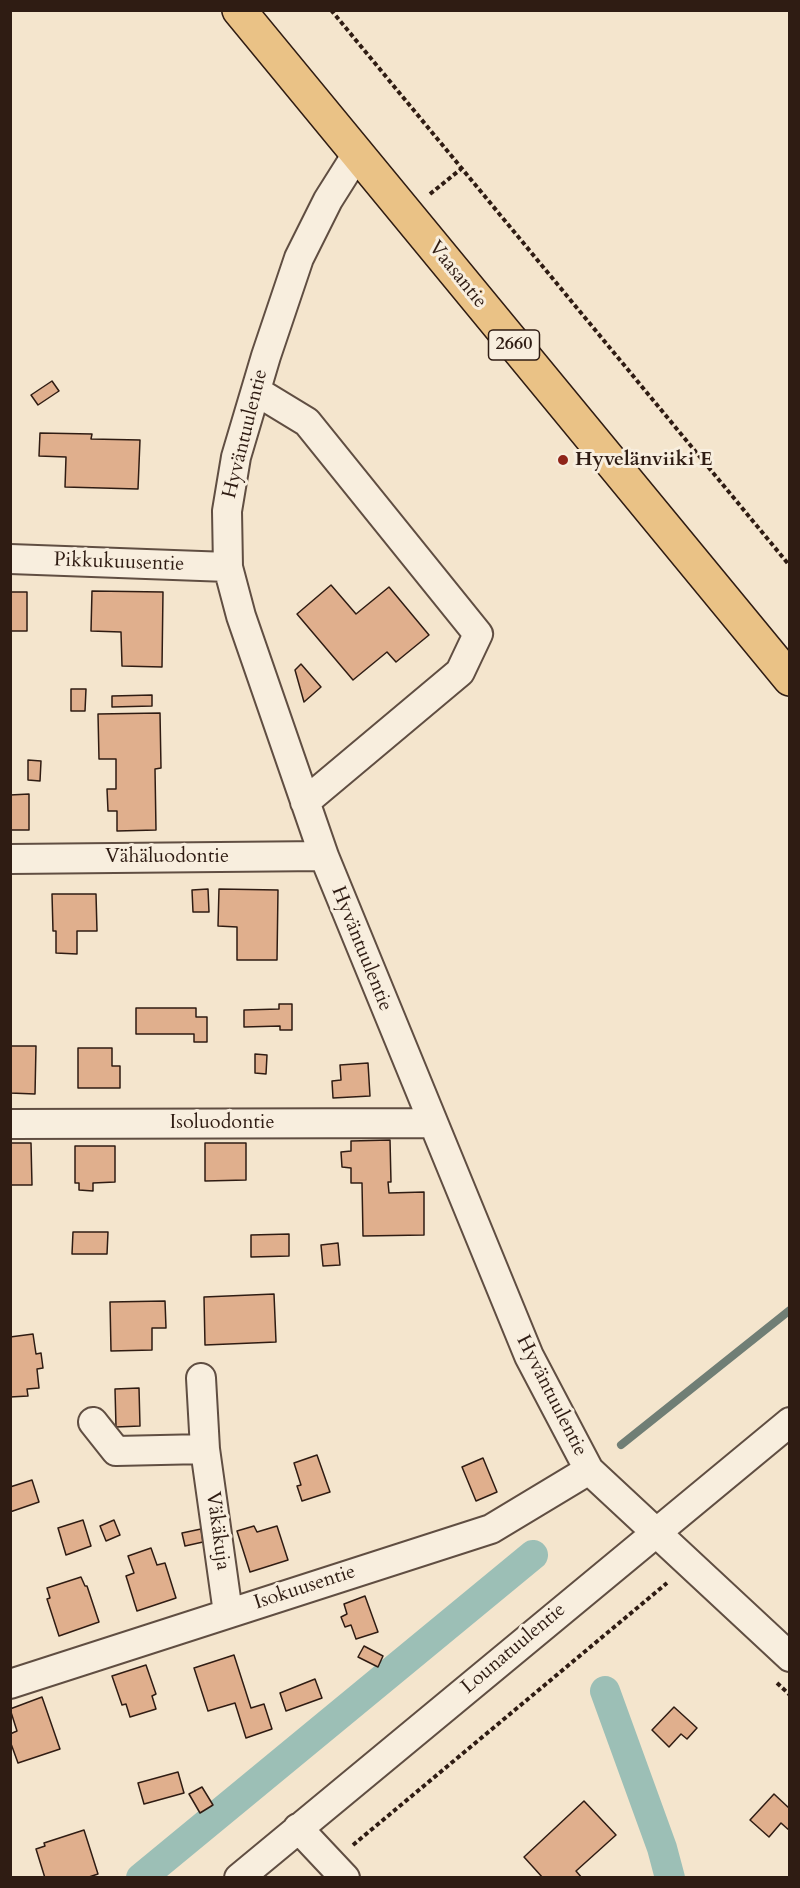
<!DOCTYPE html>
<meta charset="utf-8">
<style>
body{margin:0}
#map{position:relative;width:800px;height:1888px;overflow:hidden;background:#f4e5cd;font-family:Cardo,serif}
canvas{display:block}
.frame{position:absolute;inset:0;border:12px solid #2f1c13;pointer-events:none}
</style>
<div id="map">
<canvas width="800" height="1888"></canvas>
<div class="frame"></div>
</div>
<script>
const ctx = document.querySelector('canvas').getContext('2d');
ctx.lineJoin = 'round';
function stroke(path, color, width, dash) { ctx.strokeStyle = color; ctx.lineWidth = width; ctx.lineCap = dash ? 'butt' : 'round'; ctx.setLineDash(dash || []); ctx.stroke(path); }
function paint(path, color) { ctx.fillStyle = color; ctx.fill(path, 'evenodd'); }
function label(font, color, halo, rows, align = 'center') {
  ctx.font = font + ' Cardo,serif'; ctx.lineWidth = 6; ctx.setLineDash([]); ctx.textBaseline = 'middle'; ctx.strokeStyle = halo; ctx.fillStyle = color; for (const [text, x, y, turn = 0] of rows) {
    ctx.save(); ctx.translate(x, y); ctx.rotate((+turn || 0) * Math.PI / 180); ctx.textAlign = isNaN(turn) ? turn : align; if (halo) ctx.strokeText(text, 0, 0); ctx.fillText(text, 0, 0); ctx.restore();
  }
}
stroke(new Path2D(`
 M621 1445 790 1310`), '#707e75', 8);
stroke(new Path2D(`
 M605 1691 662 1848 670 1878
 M141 1878 533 1555`), '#9cbfb6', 30);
const building = new Path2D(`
 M52 381 59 391 38 405 31 395Z
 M40 433 92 434 91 439 140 440 138 489 65 487 66 457 39 456Z
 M331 585 356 614 389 587 429 635 396 662 387 652 353 680 297 614Z
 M92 591 163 592 162 667 122 666 121 632 91 631Z
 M10 592H27V631H10Z
 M301 664 321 687 304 702 295 670Z
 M71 689H86L85 711H71Z
 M152 695V706L112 707V696Z
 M160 713 161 768 155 769 156 830 117 831V811H108L107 789H116V759H99L98 714Z
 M28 760 41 761 40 781 28 780Z
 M29 794V830H10V795Z
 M208 889 209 912H193L192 890Z
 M219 889 278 890 277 960H237V927L218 926Z
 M52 894H96L97 931H77V954L56 953V931H53Z
 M279 1004H292V1030H280V1026L244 1027V1010L279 1009Z
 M136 1008H196V1017H207V1042H194V1034H136Z
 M10 1046H36L35 1094 10 1093Z
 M78 1048H112V1066H120V1088H78Z
 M255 1054 267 1055 266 1074 255 1073Z
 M368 1063 370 1096 333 1098 332 1081 341 1080 340 1065Z
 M390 1140 391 1182H388L389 1193 424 1192V1235L363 1236 362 1183H351V1168L342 1167 341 1152 351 1151V1141Z
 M10 1143H31L32 1185H10Z
 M205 1143H246V1180L205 1181Z
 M75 1146H115V1182L93 1183V1191L79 1190V1183H75Z
 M73 1232H108L107 1254H72Z
 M289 1234V1256L251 1257V1235Z
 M338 1243 340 1265 323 1266 321 1245Z
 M274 1294 276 1342 205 1345 204 1297Z
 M165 1301 166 1328H152V1350L111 1351 110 1302Z
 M33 1334 36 1354 41 1353 43 1368 37 1369 39 1388 27 1389 28 1396 10 1397V1337Z
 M139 1388 140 1426 116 1427 115 1389Z
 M317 1455 330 1492 302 1501 297 1486 301 1485 294 1463Z
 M483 1458 497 1492 476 1501 462 1467Z
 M32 1480 39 1502 10 1512V1487Z
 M83 1520 91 1546 66 1555 58 1528Z
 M114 1520 120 1535 106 1541 100 1526Z
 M254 1526 257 1532 277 1526 288 1560 250 1572 237 1531Z
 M201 1529 203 1542 185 1546 182 1533Z
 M151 1548 157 1565 165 1563 176 1598 137 1611 126 1576 134 1573 128 1556Z
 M81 1577 85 1586H87L99 1622 59 1636 47 1599 50 1598 47 1588Z
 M365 1596 378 1632 356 1639 351 1625 345 1627 341 1617 347 1614 344 1604Z
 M364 1646 383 1656 378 1667 358 1657Z
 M234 1655 251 1708 264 1704 272 1729 246 1738 235 1703 208 1711 194 1668Z
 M146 1665 156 1694 152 1696 156 1709 130 1717 126 1704 122 1705 112 1676Z
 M315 1679 322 1698 286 1711 280 1693Z
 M42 1697 60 1749 18 1763 10 1741V1734L17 1731 10 1709Z
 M674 1707 697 1728 687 1739 681 1734 669 1747 652 1730Z
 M178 1772 184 1793 144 1804 138 1783Z
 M202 1787 213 1805 200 1813 189 1794Z
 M774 1794 790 1809V1831L781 1823 769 1837 750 1820Z
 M584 1801 616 1835 576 1871 582 1878H543L524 1857Z
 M84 1830 98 1874 86 1878H45L36 1849 45 1846 44 1843Z`);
paint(building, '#e0af8d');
stroke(building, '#2f1c13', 1.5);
const minor = new Path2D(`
 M357 154 328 200 299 258 266 356 236 457 227 511 228 567 241 616 324 856 529 1356 589 1470 790 1657
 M256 391 307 422 478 634 460 672 305 802
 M10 559 228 567
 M10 859 324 856
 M10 1124 433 1123
 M201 1378 205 1449 228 1613
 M93 1422 116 1451 205 1449
 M10 1684 491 1529 589 1470
 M298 1828 345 1878
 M239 1878 790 1422`);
const major = new Path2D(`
 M239 10 790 679`);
stroke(minor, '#604e42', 32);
stroke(major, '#2f1c13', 36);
stroke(new Path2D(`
 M331 10 790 566
 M430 194 461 169
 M777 1683 790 1695
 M353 1845 667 1583`), '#2f1c13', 4, [4.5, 3]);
stroke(minor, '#f8eede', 28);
stroke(major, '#eac286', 33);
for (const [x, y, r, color] of [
 [563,460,6,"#8f2418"]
]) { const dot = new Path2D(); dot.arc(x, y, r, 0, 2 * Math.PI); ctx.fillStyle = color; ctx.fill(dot); stroke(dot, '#f8eede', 2); }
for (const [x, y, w] of [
 [514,345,51]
]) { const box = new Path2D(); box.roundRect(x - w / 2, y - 15, w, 30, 4.5); ctx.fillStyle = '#f8eede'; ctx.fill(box); stroke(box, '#2f1c13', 1.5); }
label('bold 18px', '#2f1c13', null, [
 ["2660",514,345]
]);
label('20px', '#2f1c13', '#f8eede', [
 ["Vaasantie",457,275,51],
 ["Hyväntuulentie",246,434,-76],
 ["Pikkukuusentie",119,563,2],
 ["Vähäluodontie",167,857],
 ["Hyväntuulentie",361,949,68],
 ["Isoluodontie",222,1123],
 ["Hyväntuulentie",551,1396,63],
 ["Väkäkuja",217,1531,82],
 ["Isokuusentie",305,1588,-18],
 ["Lounatuulentie",514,1649,-40]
]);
label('bold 20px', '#2f1c13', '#f8eede', [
 ["Hyvelänviiki E",575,460]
], 'left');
</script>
